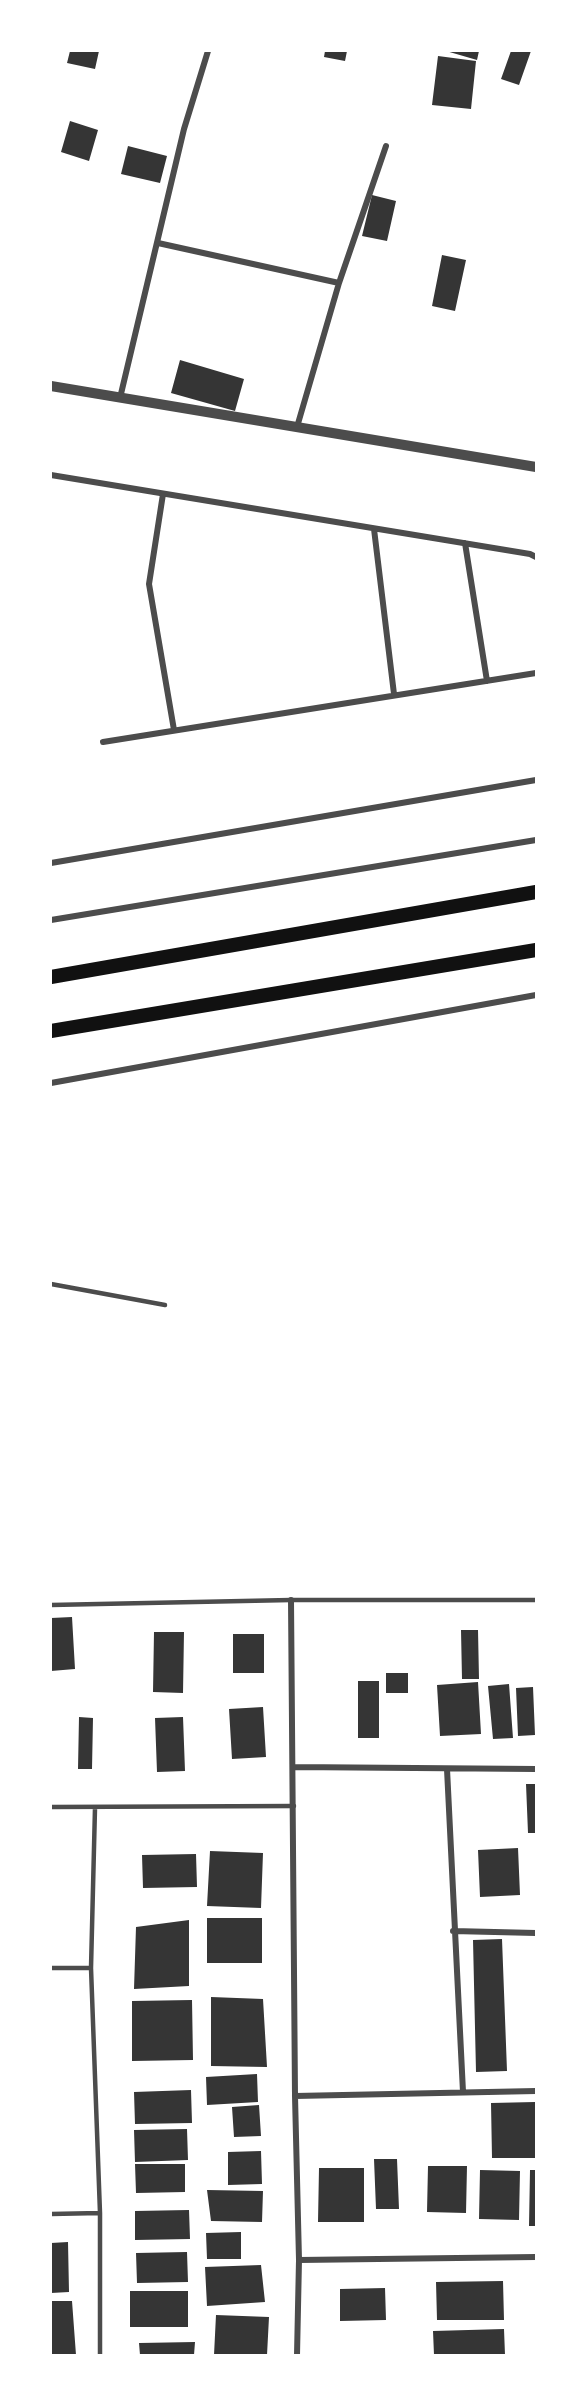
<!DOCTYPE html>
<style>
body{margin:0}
#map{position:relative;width:587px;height:2406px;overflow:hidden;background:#fff;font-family:"Nunito Sans",sans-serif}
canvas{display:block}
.frame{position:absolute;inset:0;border:52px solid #fff;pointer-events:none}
</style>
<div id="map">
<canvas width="587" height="2406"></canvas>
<div class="frame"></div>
</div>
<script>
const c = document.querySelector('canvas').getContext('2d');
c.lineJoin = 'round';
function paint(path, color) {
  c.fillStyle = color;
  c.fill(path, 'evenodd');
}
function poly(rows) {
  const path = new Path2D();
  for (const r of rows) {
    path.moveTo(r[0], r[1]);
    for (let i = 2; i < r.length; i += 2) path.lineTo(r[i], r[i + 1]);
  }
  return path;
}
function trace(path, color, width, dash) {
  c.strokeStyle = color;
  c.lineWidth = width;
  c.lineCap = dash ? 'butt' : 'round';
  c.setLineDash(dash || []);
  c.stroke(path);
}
const building = poly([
 [70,51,99,51,95,69,67,63],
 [325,51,347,51,345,61,324,57],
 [446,51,479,51,477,60],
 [511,51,531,51,519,85,501,79],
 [438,56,476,61,471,109,432,105],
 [70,121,98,130,89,161,61,152],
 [128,146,167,156,160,183,121,174],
 [372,195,396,201,387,241,362,236],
 [442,255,466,260,455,311,432,306],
 [180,360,244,379,235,411,171,393],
 [72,1617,75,1669,51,1671,51,1618],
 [461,1630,478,1630,479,1679,462,1679],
 [154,1632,184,1632,183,1693,153,1692],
 [233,1634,264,1634,264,1673,233,1673],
 [386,1673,408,1673,408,1693,386,1693],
 [358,1681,379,1681,379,1738,358,1738],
 [478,1682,481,1734,440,1736,437,1685],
 [509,1684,513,1738,493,1739,488,1686],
 [533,1687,535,1735,518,1736,516,1688],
 [263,1707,266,1757,232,1759,229,1709],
 [79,1717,93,1718,92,1769,78,1769],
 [183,1717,185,1771,157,1772,155,1718],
 [526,1784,536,1784,536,1833,528,1833],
 [518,1848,520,1895,480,1897,478,1850],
 [210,1851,263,1853,261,1908,207,1906],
 [196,1854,197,1887,143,1888,142,1855],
 [207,1918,262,1918,262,1963,207,1963],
 [189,1920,189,1986,134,1989,136,1927],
 [502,1939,507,2071,476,2072,473,1940],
 [211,1997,263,1999,267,2067,211,2066],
 [192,2000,193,2060,132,2061,132,2001],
 [257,2074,258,2102,207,2105,206,2077],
 [191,2090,192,2123,135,2124,134,2092],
 [535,2102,536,2158,492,2158,491,2103],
 [259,2105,261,2136,234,2137,232,2107],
 [187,2129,188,2160,135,2162,134,2130],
 [261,2151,262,2184,228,2185,228,2152],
 [374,2159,397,2159,399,2209,376,2209],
 [135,2164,185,2164,185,2192,136,2193],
 [428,2166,467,2166,466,2213,427,2212],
 [319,2168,364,2168,364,2222,318,2222],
 [480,2170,520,2171,519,2220,479,2219],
 [530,2170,536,2170,536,2226,529,2226],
 [207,2190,263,2191,262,2222,211,2221],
 [189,2210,190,2239,135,2240,135,2211],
 [241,2232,241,2259,207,2259,206,2233],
 [68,2242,69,2292,51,2293,51,2243],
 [187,2252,188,2282,137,2283,136,2253],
 [261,2265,265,2302,207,2306,205,2267],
 [503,2281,504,2320,437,2320,436,2282],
 [385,2288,386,2320,340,2321,340,2289],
 [130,2291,188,2291,188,2327,130,2327],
 [51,2301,72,2301,76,2355,51,2355],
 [216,2315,269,2317,267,2355,214,2355],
 [504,2329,505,2355,434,2355,433,2331],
 [195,2342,194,2355,140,2355,139,2343]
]);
const service = poly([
 [51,1284,165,1305],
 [51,1605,291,1600,536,1600],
 [51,1807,294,1806],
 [95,1808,91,1968,100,2213,100,2355],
 [51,1968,91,1968],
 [51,2214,100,2213]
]);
const minor = poly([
 [158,243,339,283],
 [120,398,184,129,208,51],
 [297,427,339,283,386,146],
 [51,475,530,554,536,557],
 [163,494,149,584,174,730],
 [374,529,394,694],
 [465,543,487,681],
 [103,742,536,673],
 [51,863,536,780],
 [51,920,536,840],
 [51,1083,536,995],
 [291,1600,295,2096,299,2260,297,2355],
 [293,1767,536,1769],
 [447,1769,463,2092],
 [453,1931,536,1933],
 [295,2096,536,2091],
 [299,2260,536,2257]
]);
const tertiary = poly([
 [51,386,536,467]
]);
const primary = poly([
 [51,977,536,892],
 [51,1031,536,950]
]);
paint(building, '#353535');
trace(service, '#4c4c4c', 4.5);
trace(minor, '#4c4c4c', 6);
trace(tertiary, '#4c4c4c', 10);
trace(primary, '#111', 14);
</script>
